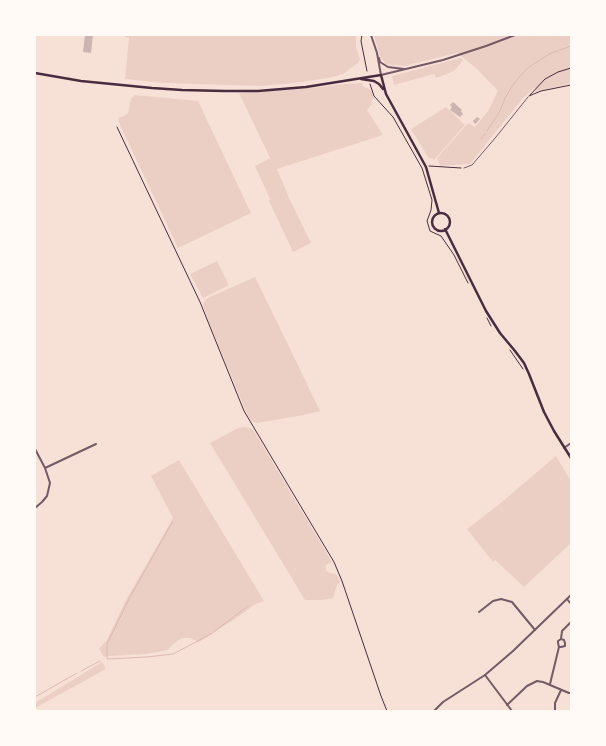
<!DOCTYPE html>
<style>
body{margin:0}
#map{position:relative;width:606px;height:746px;overflow:hidden;background:#f7e1d7;font-family:"Public Sans",sans-serif}
canvas{display:block}
.frame{position:absolute;inset:0;border:36px solid #fffaf5;pointer-events:none}
</style>
<div id="map">
<canvas width="606" height="746"></canvas>
<div class="frame"></div>
</div>
<script>
const c = document.querySelector('canvas').getContext('2d');
c.lineJoin = 'round';
function paint(path, color) {
  c.fillStyle = color;
  c.fill(path, 'evenodd');
}
function poly(rows) {
  const path = new Path2D();
  for (const r of rows) {
    if (r.length === 3) {
      path.moveTo(r[0] + r[2], r[1]);
      path.arc(r[0], r[1], r[2], 0, 2 * Math.PI);
      continue;
    }
    path.moveTo(r[0], r[1]);
    for (let i = 2; i < r.length; i += 2) path.lineTo(r[i], r[i + 1]);
  }
  return path;
}
function trace(path, color, width, dash) {
  c.strokeStyle = color;
  c.lineWidth = width;
  c.lineCap = dash ? 'butt' : 'round';
  c.setLineDash(dash || []);
  c.stroke(path);
}
const green = poly([
 [125,35,356,35,356,47,360,59,359,62,343,74,329,78,294,83,260,86,164,83,125,79,129,38,125,37],
 [374,35,571,35,571,82,569,84,536,92,535,90,536,89,534,88,523,98,470,164,440,166,437,158,468,123,475,127,488,111,498,91,476,68,457,53,411,64,406,66,393,65,386,64,380,57],
 [461,58,463,60,454,71,436,78,434,74,394,85,392,76],
 [363,83,362,86,371,90,374,97,371,103,372,104,367,110,383,135,277,169,290,200,311,243,293,252,269,201,270,199,255,166,270,158,239,93,321,87,345,84],
 [135,95,198,101,251,213,178,248,146,180,120,125,118,118,124,116,128,113,131,99],
 [446,107,465,125,434,160,428,157,411,129],
 [217,261,229,285,203,298,190,274],
 [255,277,277,322,320,411,304,415,257,423,251,421,246,412,209,322,203,305,205,300,212,296],
 [245,427,250,428,254,431,332,562,326,565,326,571,337,575,340,582,337,585,333,598,321,600,305,600,210,443,238,428],
 [556,456,571,481,571,543,524,587,495,560,493,562,467,529,497,506],
 [179,460,264,601,254,605,235,619,199,642,190,638,182,638,173,644,168,650,146,654,110,656,104,657,99,649,107,640,126,600,173,518,151,476],
 [102,662,106,669,35,708,35,703]
]);
const stream = poly([
 [487,131,500,111,505,98,512,86,521,75,529,67,551,53,571,46],
 [481,139,485,134],
 [173,521,130,597,107,644,107,659,147,657,173,654,211,634,248,606],
 [81,671,100,661],
 [35,697,77,673]
]);
const building = poly([
 [85,35,93,35,91,53,83,52],
 [453,102,462,110,461,111,463,114,460,117,450,110,452,107,450,105],
 [477,117,480,119,475,124,473,121]
]);
const path = poly([
 [362,35,361,41,367,71],
 [370,84,374,96,393,117,422,168,432,200,431,210,427,221,430,231,441,236,454,255,468,283],
 [530,95,545,79,558,72,571,68],
 [529,96,541,91,571,85],
 [117,127,200,302,244,411,294,495,334,562,342,581,381,696,387,711],
 [429,166,461,168],
 [487,318,491,326],
 [510,350,523,369]
]);
const service = poly([
 [464,168,472,165,496,137,528,97]
]);
const minor = poly([
 [564,448,571,443],
 [35,449,45,468,50,483,47,496,42,502,35,508],
 [45,468,96,444],
 [567,599,571,604],
 [479,612,493,601,501,599,512,602,535,630],
 [559,647,561,647,565,646,565,643,564,640,561,639],
 [485,675,512,711],
 [550,684,559,647,558,643,558,641,561,639,562,631,571,622],
 [507,705,527,686,537,681,543,682,569,693,571,693],
 [555,711,555,703,561,690]
]);
const tertiary = poly([
 [371,35,377,53,381,75,443,60,486,46,515,35],
 [379,58,380,62,388,67,404,69],
 [434,711,443,702,485,675,513,651,571,595]
]);
const secondary = poly([
 [35,73,81,81,152,88,182,90,224,91,258,91,306,87,381,75,386,94,414,145,426,167,439,213],
 [361,79,374,81,379,84,383,89],
 [441,222,9],
 [445,229,486,311,500,333,515,351,524,363,529,374,544,412,554,431,571,458]
]);
paint(green, '#ebcfc5');
trace(stream, '#dcb8b0', 1);
paint(building, '#ccb4b1');
trace(path, '#4a2c40', 1);
trace(service, '#755966', 1);
trace(minor, '#755966', 2);
trace(tertiary, '#755966', 2);
trace(secondary, '#4a2c40', 2.5);
</script>
